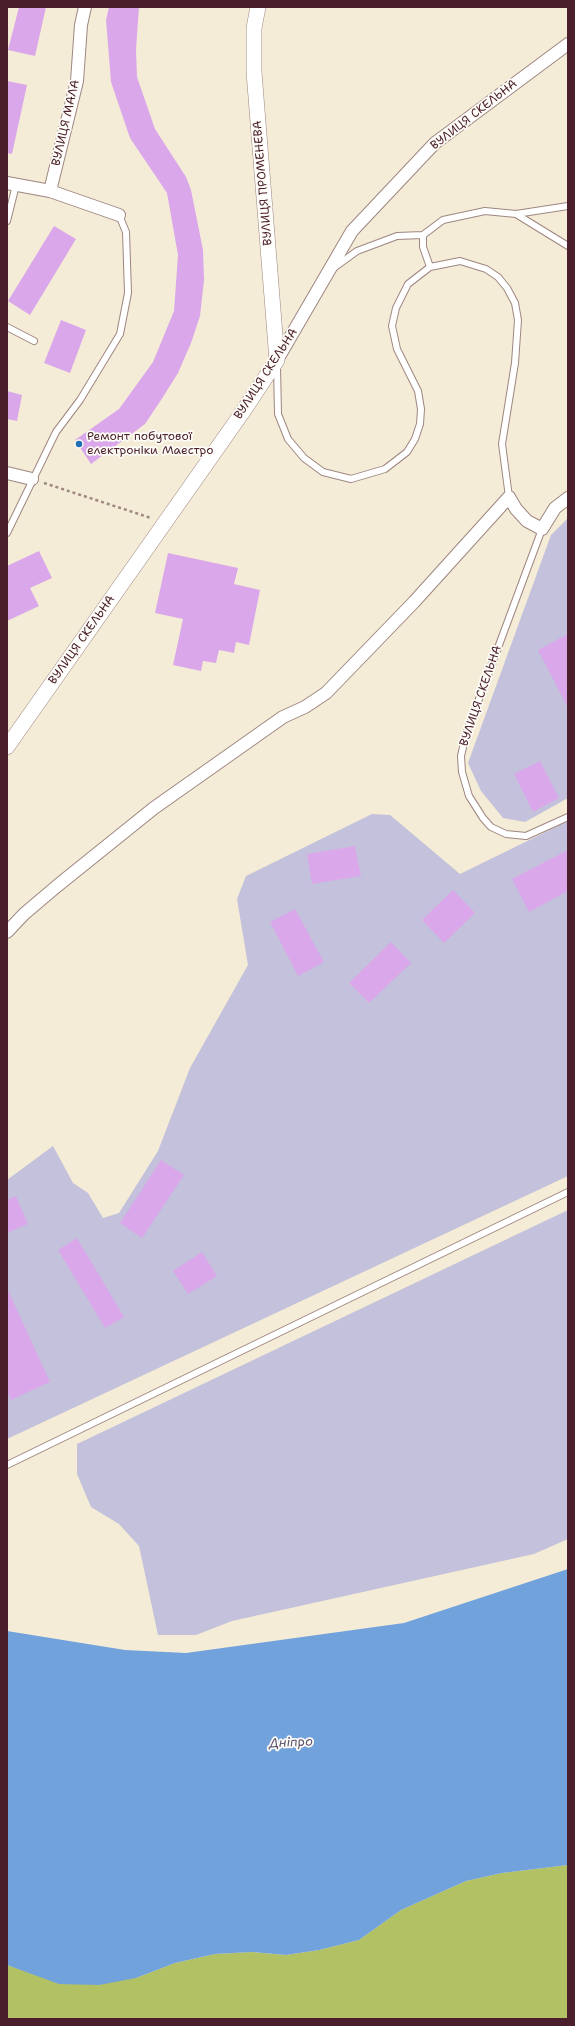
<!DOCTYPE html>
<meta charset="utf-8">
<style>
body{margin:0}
#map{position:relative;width:575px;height:2026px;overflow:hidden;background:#f4ecd7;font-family:"Shantell Sans",sans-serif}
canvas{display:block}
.frame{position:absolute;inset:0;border:8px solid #4a1f2b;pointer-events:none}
</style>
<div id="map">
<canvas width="575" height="2026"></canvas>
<div class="frame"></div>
</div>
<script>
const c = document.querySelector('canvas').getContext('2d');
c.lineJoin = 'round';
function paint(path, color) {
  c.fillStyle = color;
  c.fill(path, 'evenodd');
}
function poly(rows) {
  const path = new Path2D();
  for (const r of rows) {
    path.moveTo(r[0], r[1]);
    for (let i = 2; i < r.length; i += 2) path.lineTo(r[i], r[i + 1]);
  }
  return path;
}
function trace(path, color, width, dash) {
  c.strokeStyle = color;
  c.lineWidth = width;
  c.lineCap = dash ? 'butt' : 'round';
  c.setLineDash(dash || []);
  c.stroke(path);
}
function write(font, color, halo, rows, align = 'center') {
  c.font = font + ' "Shantell Sans",sans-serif';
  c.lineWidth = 3.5;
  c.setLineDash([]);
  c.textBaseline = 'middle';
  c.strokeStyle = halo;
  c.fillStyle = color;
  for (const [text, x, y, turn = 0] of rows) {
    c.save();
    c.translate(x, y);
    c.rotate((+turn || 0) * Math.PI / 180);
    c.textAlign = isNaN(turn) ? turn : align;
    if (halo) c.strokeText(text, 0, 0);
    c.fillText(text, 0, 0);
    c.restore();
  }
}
const industrial = poly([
 [568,518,568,798,525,822,503,818,481,791,468,763,551,535],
 [372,814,390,815,460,874,568,821,568,1176,7,1439,7,1180,53,1146,73,1183,88,1193,103,1218,119,1213,158,1151,190,1068,248,965,237,899,246,876],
 [568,1210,568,1539,534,1554,232,1621,196,1635,158,1635,139,1546,119,1524,91,1507,77,1474,77,1444]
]);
const green = poly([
 [568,1865,568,2019,7,2019,7,1965,31,1973,136,1978,175,1963,215,1954,252,1952,286,1955,319,1950,359,1940,401,1910,466,1881,502,1873]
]);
const water = poly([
 [568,1569,568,1865,502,1873,466,1881,401,1910,359,1940,319,1950,286,1955,252,1952,215,1954,175,1963,136,1978,99,1985,59,1984,7,1965,7,1631,125,1650,186,1653,404,1623]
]);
const building = poly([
 [19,7,46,7,35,56,8,50],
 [109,7,139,7,136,50,137,77,155,129,186,177,191,190,203,250,204,280,200,316,191,343,178,373,163,397,145,424,91,464,75,440,119,409,153,362,174,311,178,255,167,193,130,138,111,82,106,20],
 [7,81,27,85,12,154,7,153],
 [54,226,76,239,30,315,8,301],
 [61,320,86,330,70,373,44,363],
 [7,391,22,395,17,421,7,419],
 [39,551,52,578,30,588,39,606,7,621,7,566],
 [168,553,238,568,234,584,260,590,249,645,236,642,234,653,219,650,216,663,203,661,201,671,173,665,183,619,155,613],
 [568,634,568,708,538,650],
 [540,761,559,798,533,812,514,774],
 [355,846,361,876,312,884,307,854],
 [568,850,568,891,529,912,512,879],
 [453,890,475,913,444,943,422,920],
 [295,909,324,962,298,976,270,922],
 [391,942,411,963,369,1003,349,983],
 [161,1160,184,1175,142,1238,120,1223],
 [16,1196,28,1224,7,1233,7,1200],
 [77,1238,124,1317,105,1328,58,1250],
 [202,1252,217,1276,188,1294,173,1271],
 [7,1288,50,1382,11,1400,7,1391]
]);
const path = poly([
 [44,483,151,518]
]);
const service = poly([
 [516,214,568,246],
 [7,221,16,185],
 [335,267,357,251,397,236,423,235],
 [430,267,423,247,423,235,443,220,485,211,516,214,568,206],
 [7,327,34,341],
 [277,366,278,414,288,439,304,458,323,472,351,479,385,469,407,452,415,439,420,424,421,409,418,391,397,349,392,326,396,308,408,284,430,267,460,261,486,269,498,277,507,288,515,303,518,320,515,363,502,444,509,497],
 [542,529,466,734,461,756,462,772,469,796,483,818,491,827,506,834,526,836,568,817],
 [7,533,56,432,80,400,120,334,128,293,126,232,119,215],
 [7,1465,568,1192]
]);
const minor = poly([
 [7,183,50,191,119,215],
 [50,191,77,81,81,25,85,7],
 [277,360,352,231,435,143,568,44],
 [7,473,32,479],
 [7,932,24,914,57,886,154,808,283,717,305,707,326,693,414,602,509,497,516,509,527,521,542,529,555,508,568,498]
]);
const tertiary = poly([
 [7,747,242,413,277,360,254,72,254,28,258,7]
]);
const markers = [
 [79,444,4,"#1f6fb2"]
];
const streetNames = [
 ["ВУЛИЦЯ СКЕЛЬНА",474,115,-38],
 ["ВУЛИЦЯ МАЛА",66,123,-77],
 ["ВУЛИЦЯ ПРОМЕНЕВА",263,183,-95],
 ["ВУЛИЦЯ СКЕЛЬНА",266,374,-57],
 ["ВУЛИЦЯ СКЕЛЬНА",82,640,-55],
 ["ВУЛИЦЯ СКЕЛЬНА",481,696,-71]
];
const poiNames = [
 ["Ремонт побутової",87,437],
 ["електроніки Маестро",87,451]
];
const waterNames = [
 ["Дніпро",291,1743,-3]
];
paint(industrial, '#c3c1db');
paint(green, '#b1c164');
paint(water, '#71a2dc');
paint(building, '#daa8ea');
trace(service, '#9f8681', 8);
trace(minor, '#9f8681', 14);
trace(tertiary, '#9f8681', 16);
trace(path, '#9f8681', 2.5, [3, 3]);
trace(service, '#fff', 6);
trace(minor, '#fff', 12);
trace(tertiary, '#fff', 15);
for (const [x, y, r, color] of markers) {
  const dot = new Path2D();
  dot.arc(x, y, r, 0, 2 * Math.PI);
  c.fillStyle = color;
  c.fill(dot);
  trace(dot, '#fdfcf7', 1.5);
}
write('12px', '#4a1f2b', '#fdfcf7', streetNames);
write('12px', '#4a1f2b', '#fdfcf7', poiNames, 'left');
write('italic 13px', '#5a5372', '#fdfcf7', waterNames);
</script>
